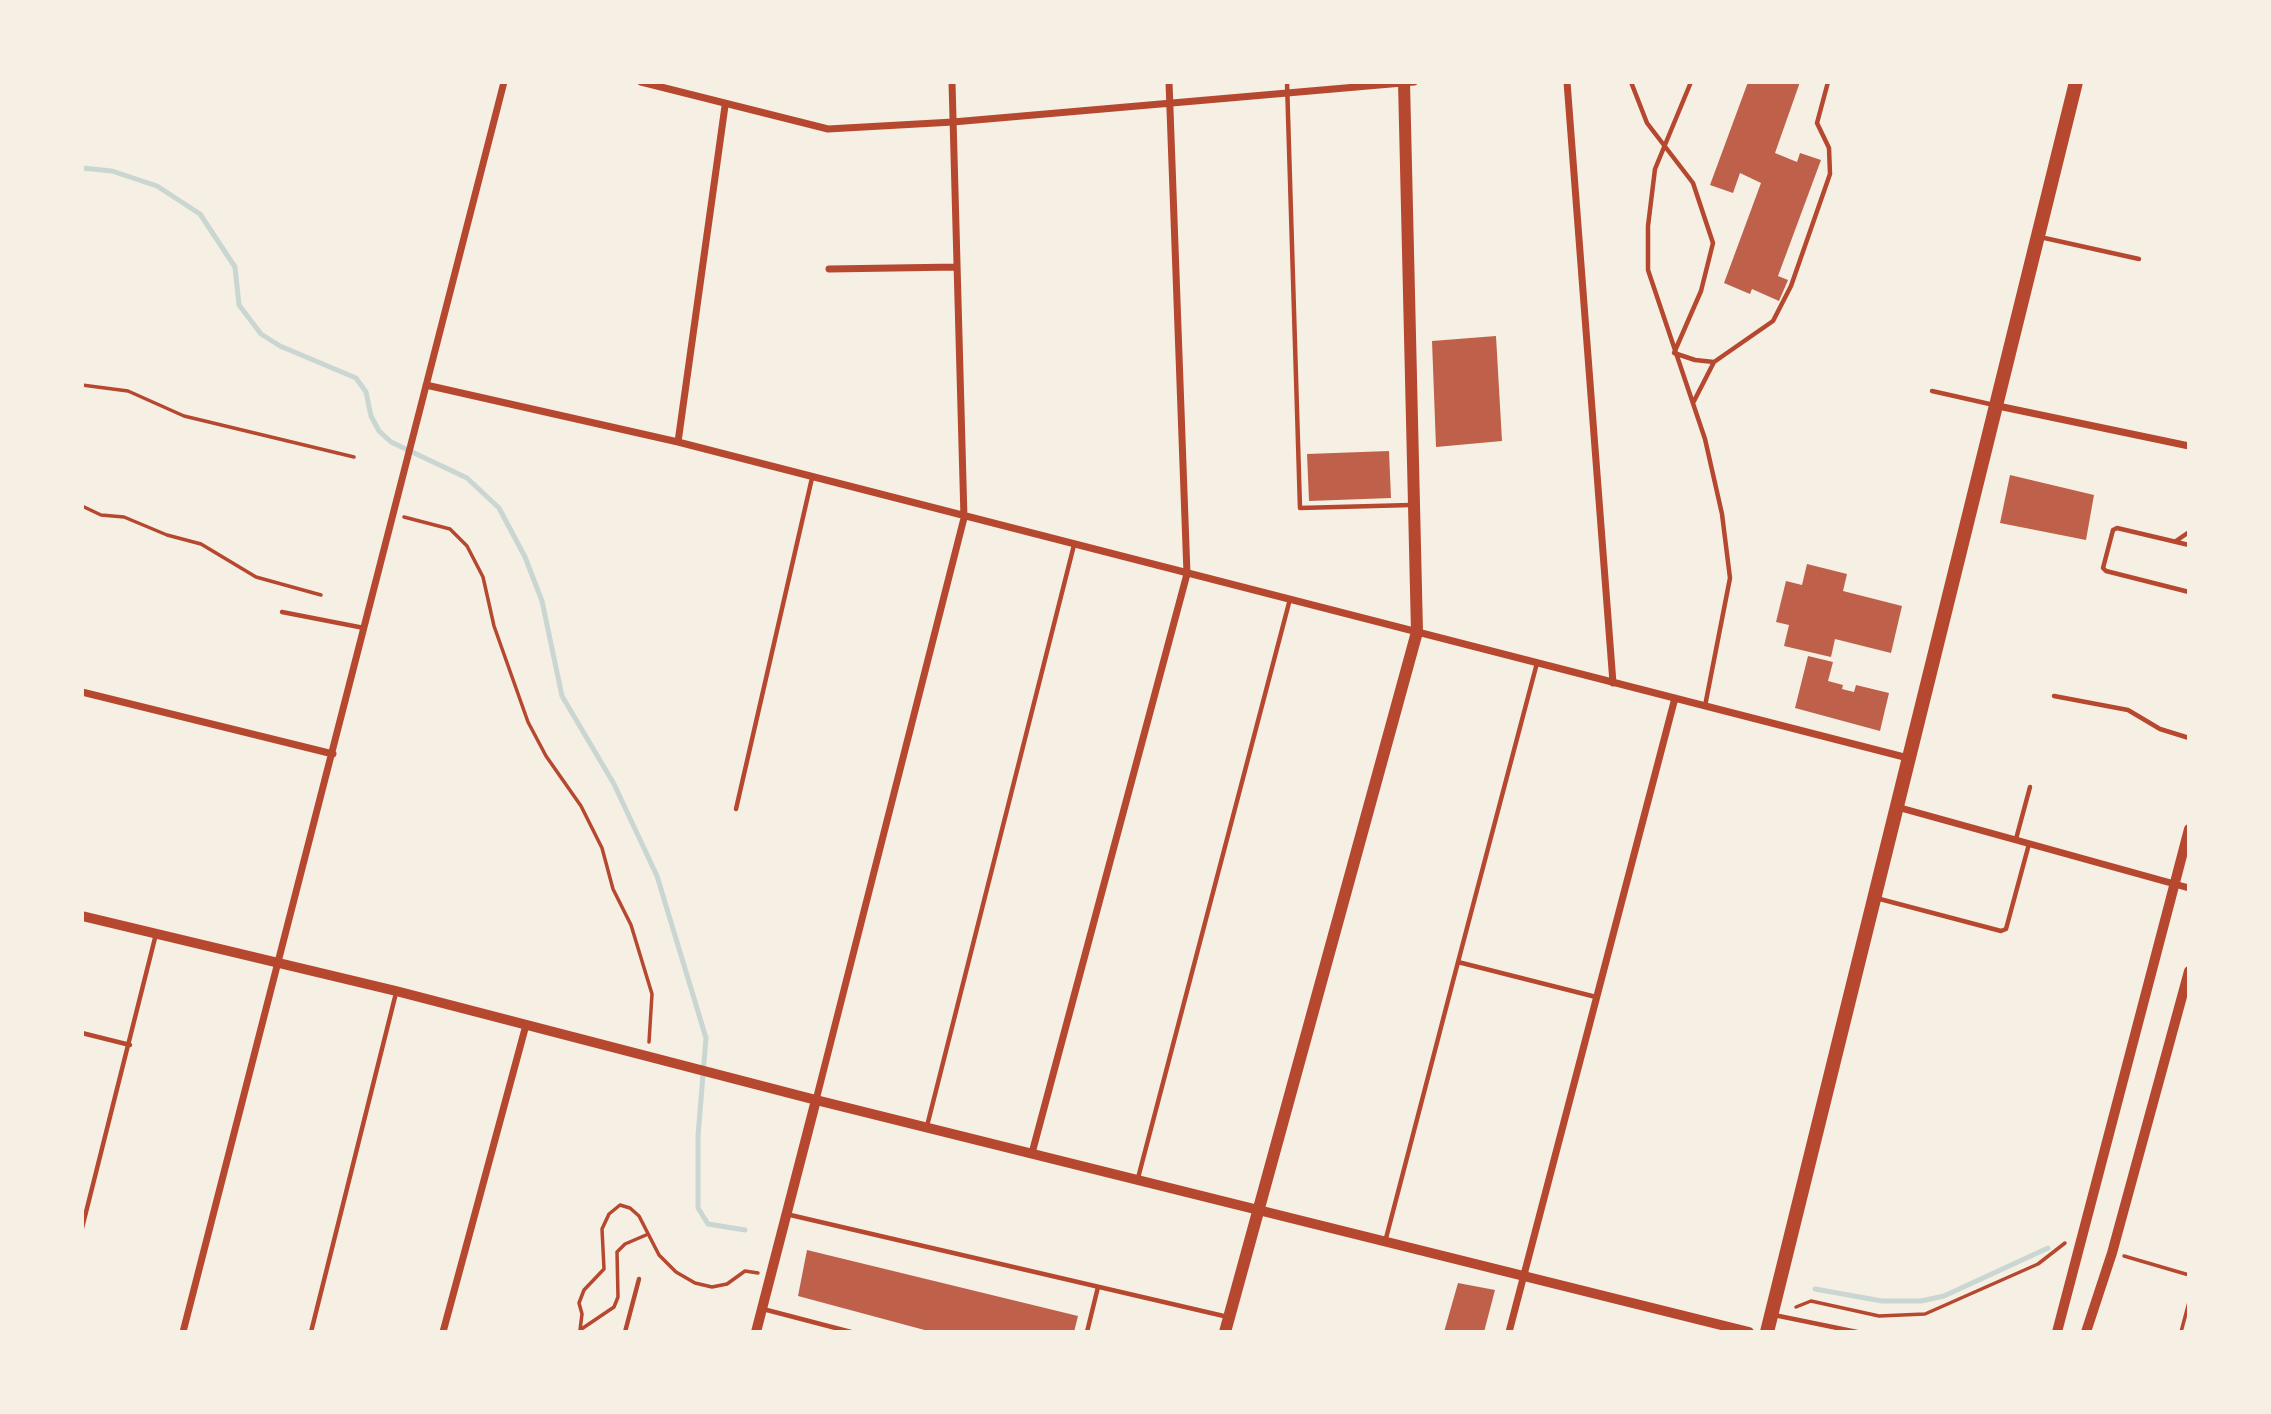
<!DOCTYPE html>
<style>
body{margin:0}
#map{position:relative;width:2271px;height:1414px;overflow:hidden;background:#f6efe4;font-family:Ubuntu,sans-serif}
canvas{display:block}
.frame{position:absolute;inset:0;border:84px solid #f6efe4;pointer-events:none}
</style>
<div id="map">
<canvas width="2271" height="1414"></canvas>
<div class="frame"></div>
</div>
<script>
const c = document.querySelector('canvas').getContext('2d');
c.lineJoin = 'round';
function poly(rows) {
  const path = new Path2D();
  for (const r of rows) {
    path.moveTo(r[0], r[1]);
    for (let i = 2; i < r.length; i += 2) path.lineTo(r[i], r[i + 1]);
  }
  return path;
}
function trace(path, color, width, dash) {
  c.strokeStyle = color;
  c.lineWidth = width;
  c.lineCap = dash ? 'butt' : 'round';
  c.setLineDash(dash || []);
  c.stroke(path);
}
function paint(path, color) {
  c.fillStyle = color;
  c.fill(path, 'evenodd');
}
const stream = poly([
 [82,168,112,171,157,186,200,214,235,267,239,305,261,334,280,346,356,378,366,392,371,416,379,431,391,442,467,478,499,508,525,557,542,601,562,696,614,784,657,876,706,1038,698,1136,698,1208,708,1224,745,1230],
 [1815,1289,1882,1301,1921,1301,1944,1296,2048,1248]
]);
const building = poly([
 [1748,82,1800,82,1775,153,1797,162,1800,153,1821,160,1778,276,1788,280,1779,301,1752,289,1750,294,1724,283,1761,183,1740,173,1733,193,1710,185],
 [1496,336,1502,441,1436,447,1432,341],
 [1389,451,1391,498,1309,501,1307,454],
 [2010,475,2094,495,2086,540,2000,523],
 [1807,564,1847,574,1843,591,1902,606,1891,653,1835,639,1831,657,1784,646,1789,625,1776,622,1786,581,1802,585],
 [1808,656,1833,662,1828,681,1843,685,1842,689,1854,692,1856,685,1889,693,1880,731,1795,708],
 [807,1250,1078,1316,1074,1332,932,1332,798,1296],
 [1458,1283,1495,1290,1484,1332,1444,1332]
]);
const path = poly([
 [82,385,128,391,184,416,354,457],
 [82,506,101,515,124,517,167,535,201,544,256,577,321,595],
 [404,517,450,529,467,546,483,577,494,626,528,722,546,756,581,806,602,848,613,889,631,925,652,994,649,1042],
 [2124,1256,2189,1275],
 [1796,1307,1811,1301,1879,1316,1925,1314,2038,1264,2065,1243],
 [580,1330,582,1314,579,1303,584,1290,604,1269,602,1229,609,1214,620,1205,630,1208,639,1216,659,1255,676,1272,695,1283,712,1287,727,1284,745,1271,758,1273],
 [580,1330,614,1307,618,1297,617,1252,625,1244,646,1235],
 [2181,1332,2189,1302]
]);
const service = poly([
 [1287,82,1300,508,1411,505],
 [1631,82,1647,123,1693,183,1713,243,1701,291,1674,353,1695,360,1714,362],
 [1691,82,1655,169,1648,226,1648,270,1705,439,1722,514,1730,578,1705,706],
 [2040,237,2139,259],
 [1932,391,1994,405],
 [1693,403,1714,362,1773,321,1791,286,1830,174,1829,148,1817,123,1828,82],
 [2176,541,2189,532],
 [2189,545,2117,528,2113,530,2103,568,2106,571,2189,592],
 [282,612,364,628],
 [1537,663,1458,962,1596,997],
 [2054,696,2128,710,2160,729,2189,738],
 [736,809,812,478],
 [2016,839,2030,787],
 [1876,898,2001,931,2006,929,2029,844],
 [82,1033,130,1045],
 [927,1126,1074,545],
 [1138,1178,1290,599],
 [786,1214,1228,1317],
 [82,1228,156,934],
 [1385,1242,1458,962],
 [763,1309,851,1332],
 [1774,1315,1857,1332],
 [311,1332,396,993],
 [625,1332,639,1279],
 [1087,1332,1098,1287]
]);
const minor = poly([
 [641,82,828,129,953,122,1414,82],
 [1567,82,1613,683],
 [829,269,957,267],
 [426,385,678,442,1908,758],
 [1998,406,2189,446],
 [678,442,725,106],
 [82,692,333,754],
 [1897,807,2189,888],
 [816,1100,964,518,952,82],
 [1032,1153,1187,574,1169,82],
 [183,1332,504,82],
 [443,1332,526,1025],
 [1509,1332,1675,698]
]);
const tertiary = poly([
 [82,916,396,991,816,1100,1749,1332],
 [756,1332,816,1100],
 [2057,1332,2189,829],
 [2086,1332,2112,1253,2189,971]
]);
const secondary = poly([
 [1225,1332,1417,632,1404,82]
]);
const primary = poly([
 [1767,1332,2076,82]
]);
trace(stream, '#c9d6d2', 5);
paint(building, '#bf614a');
trace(path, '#b5482f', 3.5);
trace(service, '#b5482f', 4.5);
trace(minor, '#b5482f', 7);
trace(tertiary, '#b5482f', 10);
trace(secondary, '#b5482f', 12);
trace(primary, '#b5482f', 14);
</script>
